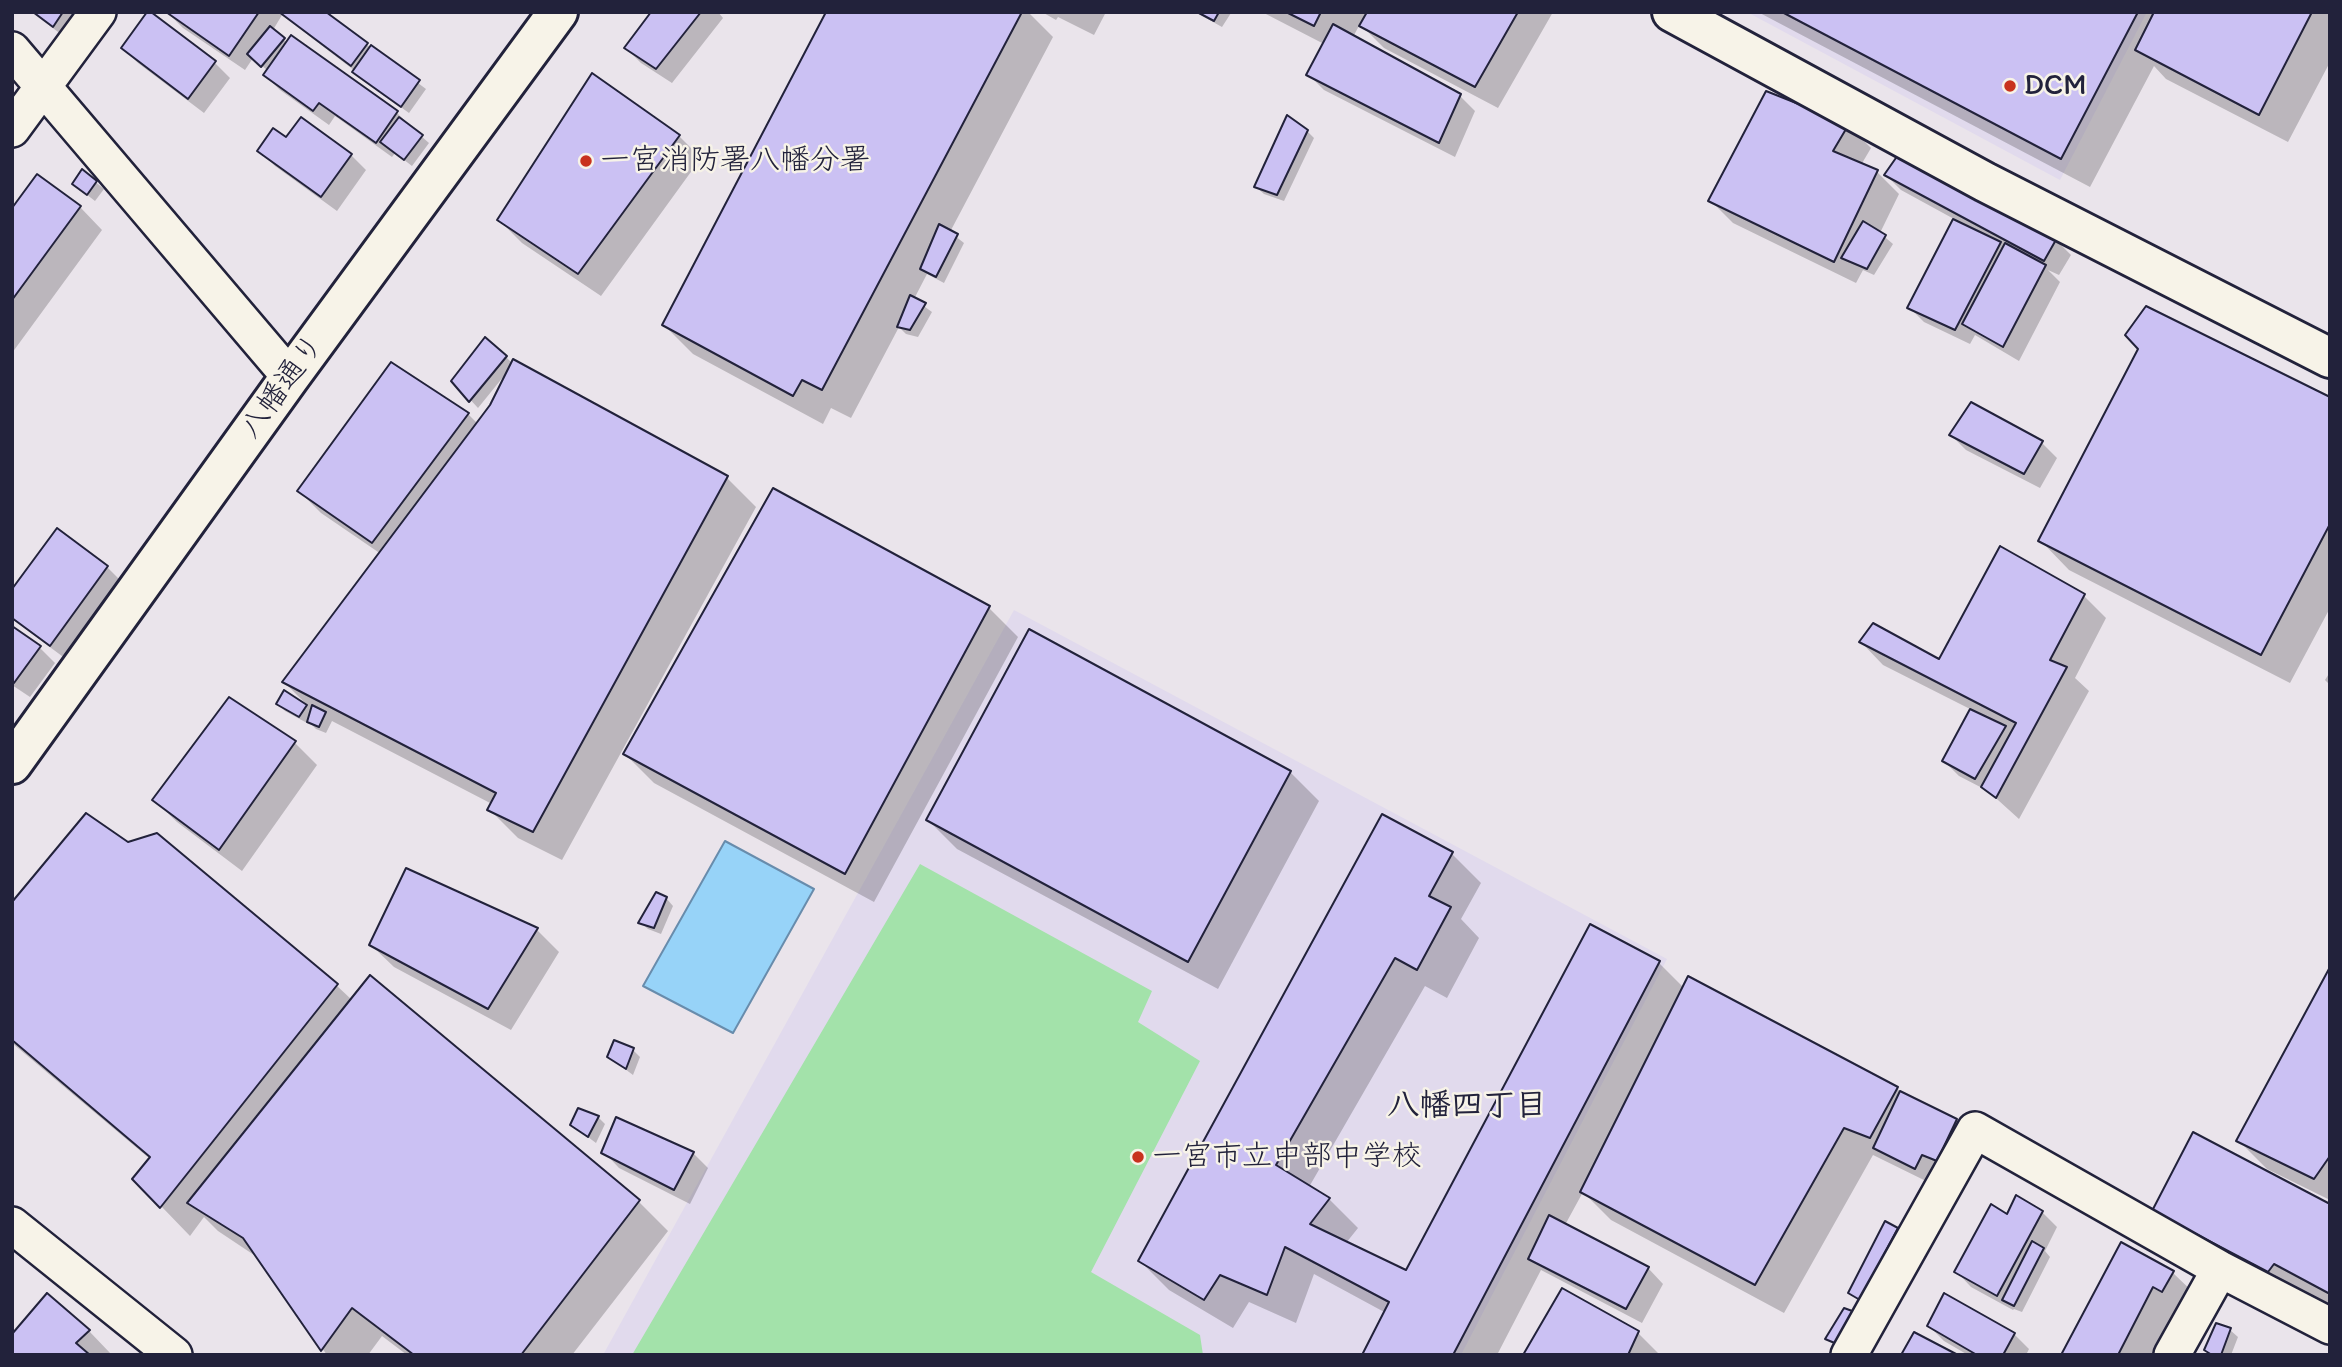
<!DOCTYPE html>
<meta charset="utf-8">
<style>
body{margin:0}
#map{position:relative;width:2342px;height:1367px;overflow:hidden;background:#eae4eb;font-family:Itim,sans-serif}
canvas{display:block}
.frame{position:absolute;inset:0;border:14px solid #22223b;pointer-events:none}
</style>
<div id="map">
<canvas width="2342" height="1367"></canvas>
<div class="frame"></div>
</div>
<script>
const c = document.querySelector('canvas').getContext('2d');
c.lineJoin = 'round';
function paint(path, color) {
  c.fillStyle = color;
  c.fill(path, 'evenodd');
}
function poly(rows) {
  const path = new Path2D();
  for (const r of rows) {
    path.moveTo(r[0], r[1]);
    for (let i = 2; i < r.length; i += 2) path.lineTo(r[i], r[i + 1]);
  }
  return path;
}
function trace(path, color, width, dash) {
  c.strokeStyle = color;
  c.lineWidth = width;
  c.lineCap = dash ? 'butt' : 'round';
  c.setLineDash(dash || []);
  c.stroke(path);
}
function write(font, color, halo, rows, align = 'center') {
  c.font = font + ' Itim,"Klee One",sans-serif';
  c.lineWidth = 5;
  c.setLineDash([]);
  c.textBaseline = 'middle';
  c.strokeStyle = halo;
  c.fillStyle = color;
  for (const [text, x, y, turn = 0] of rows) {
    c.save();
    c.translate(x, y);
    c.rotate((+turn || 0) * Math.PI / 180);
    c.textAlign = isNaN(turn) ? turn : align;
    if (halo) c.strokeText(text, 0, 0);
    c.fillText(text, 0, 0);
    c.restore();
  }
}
const built = poly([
 [1747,12,2147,12,2060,180],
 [1014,610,1667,959,1461,1355,603,1355]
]);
const green = poly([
 [920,864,1152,991,1138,1022,1200,1061,1091,1272,1200,1335,1203,1355,632,1355]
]);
const water = poly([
 [725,841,814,889,733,1033,643,986,725,841]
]);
const shadow = poly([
 [31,12,87,12,69,40],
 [323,12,426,89,409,113,362,79,355,71,282,15,273,30,287,43,291,38,397,113,421,136,429,143,412,166,395,153,392,157,335,116,329,125,280,90,265,75,268,71,253,58,245,70,183,28,168,13],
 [653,12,718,12,723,18,672,83,641,63,626,48],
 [828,12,1028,12,1053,37,950,232,964,243,944,283,927,274,914,299,932,312,918,337,906,334,899,327,851,418,831,408,823,424,693,354,664,325],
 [1042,12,1106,12,1094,35,1058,17,1056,20],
 [1195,12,1230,12,1231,13,1222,27],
 [1262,12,1553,12,1498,108,1384,48,1360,24,1353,37,1460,96,1475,111,1455,157,1324,90,1309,75,1324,44],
 [1758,12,2330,12,2330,62,2288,142,2166,79,2154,66,2090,187],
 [149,13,215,63,230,78,204,113,138,63,123,48],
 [1848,125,1871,148,1861,165,1877,172,1899,194,1880,233,1893,244,1874,275,1863,270,1856,283,1733,223,1711,201],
 [1307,131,1314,138,1284,201,1264,194,1256,187],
 [679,136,701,158,601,296,522,243,499,220],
 [287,140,351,155,366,170,337,211,275,166,260,151],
 [83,172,104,189,95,201,82,191],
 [1886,175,2056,240,2071,255,2059,275,2048,270,2060,282,2019,361,1975,335,1970,344,1924,322,1909,307,1954,219,1901,190],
 [80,207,102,230,12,353,12,211],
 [506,357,513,364,727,478,756,507,562,860,518,838,489,809,492,804,332,721,326,733,316,729,308,721,307,723,285,711,278,704,285,693,307,705,284,682,381,554,321,513,299,491,468,414,478,424,492,406,508,371,478,408,453,381],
 [2330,399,2330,608,2290,683,2069,570,2041,541],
 [1972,404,2042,443,2057,458,2040,488,1966,450,1951,435],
 [774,490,989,608,1018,637,874,902,654,783,625,754],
 [107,567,122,582,66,659,12,619,12,592],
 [2084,596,2106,618,2075,678,2089,691,2019,819,1988,791,1959,776,1944,761,1972,710,1883,665,1861,642,1940,661],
 [12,628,39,647,55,663,30,697,12,685],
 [2330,672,2330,685,2325,680],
 [229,699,295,743,317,765,242,871,177,822,154,800],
 [1290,772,1319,801,1218,989,957,849,928,820],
 [1452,854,1481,883,1461,919,1479,938,1447,998,1425,986,1309,1187,1329,1199,1358,1228,1346,1243,1407,1272,1591,927,1659,963,1684,988,1897,1088,1903,1095,1956,1121,1972,1136,1930,1183,1873,1155,1784,1313,1611,1220,1583,1192,1565,1225,1648,1268,1663,1284,1642,1323,1541,1270,1497,1355,1364,1355,1386,1313,1314,1274,1296,1323,1249,1302,1233,1328,1169,1290,1140,1261],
 [666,898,673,906,661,934,648,929,640,922],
 [12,905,336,985,352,1000,370,977,639,1202,668,1231,572,1355,407,1355,382,1336,368,1355,327,1355,257,1257,218,1231,204,1217,190,1236,134,1178,150,1159,12,1043],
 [537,930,559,952,511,1030,394,967,371,945],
 [2330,970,2330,1200,2267,1169,2238,1140],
 [633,1050,640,1057,633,1075,609,1057],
 [598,1117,605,1124,596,1143,572,1125],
 [604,1152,693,1153,708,1168,690,1204,619,1168],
 [2330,1206,2330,1306,2303,1292,2298,1300,2154,1211],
 [2042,1212,2057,1227,2045,1251,2050,1257,2022,1312,2014,1309,2013,1310,1971,1287,1956,1271],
 [1897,1229,1904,1236,1868,1306,1850,1293],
 [2121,1245,2173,1273,2196,1295,2185,1313,2176,1309,2152,1355,2063,1355],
 [1562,1290,1638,1333,1660,1355,1525,1355],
 [47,1296,89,1331,111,1354,12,1355],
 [2217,1325,2230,1330,2238,1337,2231,1355,2211,1355,2206,1350],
 [1929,1326,2014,1334,2029,1349,2026,1355,1968,1355,1944,1341]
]);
const building = poly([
 [33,12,63,12,53,27,33,12],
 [147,12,151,12,216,61,188,99,121,48,147,12],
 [166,12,259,12,229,56,166,12],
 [279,12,326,12,368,43,351,66,279,12],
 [651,12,701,12,656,69,624,48,651,12],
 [826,12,1022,12,822,390,802,380,793,396,662,325,826,12],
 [1197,12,1219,12,1214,21,1197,12],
 [1286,12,1321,12,1314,26,1286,12],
 [1367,12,1518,12,1475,87,1359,26,1367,12],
 [1782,12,2138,12,2061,159,1782,12],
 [2154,12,2312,12,2259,115,2135,50,2154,12],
 [1333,24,1461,94,1439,143,1306,75,1333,24],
 [270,26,285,38,261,67,247,54,270,26],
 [291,35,398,111,376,143,319,103,313,111,263,75,291,35],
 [371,45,420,80,401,107,352,72,371,45],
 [592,73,680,135,578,274,497,220,592,73],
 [1766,91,1849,124,1833,151,1878,170,1834,262,1708,201,1766,91],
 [1287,115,1308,130,1277,195,1254,187,1287,115],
 [301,117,352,154,321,197,257,151,273,128,286,137,301,117],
 [399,117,423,135,404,160,380,142,399,117],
 [1898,155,2057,238,2044,261,1884,175,1898,155],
 [82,169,97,181,87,195,72,184,82,169],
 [37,174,81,206,12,300,12,208,37,174],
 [1953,219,2001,242,1955,330,1907,308,1953,219],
 [1863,221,1886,235,1867,269,1841,258,1863,221],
 [939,224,958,234,936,277,920,269,939,224],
 [2005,243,2046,265,2003,347,1962,324,2005,243],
 [910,295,926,303,910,330,897,327,910,295],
 [2146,306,2330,397,2330,524,2261,655,2038,541,2138,349,2125,335,2146,306],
 [485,337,507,356,469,402,451,381,485,337],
 [513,359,728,476,533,832,487,810,496,793,282,682,490,405,513,359],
 [391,362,469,413,372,543,297,491,391,362],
 [1971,402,2043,441,2024,474,1949,435,1971,402],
 [773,488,990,606,845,874,623,754,773,488],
 [57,528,108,566,50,646,12,618,12,589,57,528],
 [2000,546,2085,594,2050,660,2067,667,1996,798,1981,787,2016,723,1859,642,1873,623,1939,659,2000,546],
 [12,626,41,646,14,683,12,682,12,626],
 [1029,629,1291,771,1188,962,926,820,1029,629],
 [284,690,307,705,299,717,276,704,284,690],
 [229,697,296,741,219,850,152,800,229,697],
 [312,705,326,712,319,727,307,722,312,705],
 [1970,709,2006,726,1975,779,1942,761,1970,709],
 [86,813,128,842,157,833,338,984,160,1208,132,1179,150,1157,12,1040,12,902,86,813],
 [1382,814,1453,852,1429,896,1451,907,1417,970,1395,958,1276,1165,1330,1198,1310,1224,1406,1270,1590,924,1660,961,1453,1355,1362,1355,1389,1302,1285,1247,1267,1295,1220,1275,1204,1300,1138,1261,1382,814],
 [406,868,538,928,488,1009,369,945,406,868],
 [656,892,667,897,654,928,638,923,656,892],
 [2330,967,2330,1156,2314,1179,2236,1141,2330,967],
 [370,975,640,1200,521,1355,414,1355,352,1308,321,1351,243,1238,187,1203,370,975],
 [1688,976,1898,1087,1870,1138,1844,1128,1755,1285,1580,1192,1688,976],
 [614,1040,634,1048,626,1069,607,1057,614,1040],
 [1900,1091,1957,1119,1937,1161,1922,1155,1915,1169,1873,1148,1900,1091],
 [578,1108,599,1116,588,1137,570,1125,578,1108],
 [616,1117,694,1152,674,1190,601,1153,616,1117],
 [2193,1132,2330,1204,2330,1294,2274,1264,2268,1272,2152,1211,2193,1132],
 [2016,1195,2043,1211,1997,1296,1954,1272,1991,1204,2007,1214,2016,1195],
 [1549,1215,1649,1267,1626,1309,1528,1259,1549,1215],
 [1885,1221,1898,1228,1860,1300,1848,1293,1885,1221],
 [2032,1241,2044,1248,2014,1306,2002,1300,2032,1241],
 [2121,1242,2174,1271,2162,1292,2153,1287,2118,1355,2061,1355,2121,1242],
 [1562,1288,1639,1331,1628,1355,1523,1355,1562,1288],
 [47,1293,90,1330,76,1343,90,1355,12,1355,12,1334,47,1293],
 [1944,1293,2015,1333,2003,1355,1977,1355,1927,1326,1944,1293],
 [1844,1308,1855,1312,1837,1344,1825,1339,1844,1308],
 [2216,1323,2231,1328,2221,1355,2212,1355,2204,1350,2216,1323],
 [1914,1332,1958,1355,1901,1355,1914,1332]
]);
const minor = poly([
 [12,50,290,377],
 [12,129,98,12],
 [12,1225,174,1355],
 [1849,1355,1975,1130,2220,1269,2330,1326],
 [2172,1355,2220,1269]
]);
const tertiary = poly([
 [1672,12,1985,182,2330,358],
 [12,764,290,377,558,12]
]);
const markers = [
 [2010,86,7,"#c8321e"],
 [586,161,7,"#c8321e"],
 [1138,1157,7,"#c8321e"]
];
const poiNames = [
 ["DCM",2024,86],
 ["一宮消防署八幡分署",600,161],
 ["一宮市立中部中学校",1152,1157]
];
const streetNames = [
 ["八幡通り",283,387,-54]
];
const neighbourhoodNames = [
 ["八幡四丁目",1467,1107]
];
paint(built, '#e1daed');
paint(green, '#a3e2aa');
paint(water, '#97d3f8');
trace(water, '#688cac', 2);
paint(shadow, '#0003');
paint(building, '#cbc1f3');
trace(building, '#22223b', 2);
trace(minor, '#22223b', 40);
trace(tertiary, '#22223b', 44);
trace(minor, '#f7f3e8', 35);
trace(tertiary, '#f7f3e8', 38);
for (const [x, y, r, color] of markers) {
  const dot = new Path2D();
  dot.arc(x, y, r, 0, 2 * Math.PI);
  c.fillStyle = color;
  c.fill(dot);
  trace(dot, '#f7f3e8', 2.5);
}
write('30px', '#22223b', '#f7f3e8', poiNames, 'left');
write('30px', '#22223b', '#f7f3e8', streetNames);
write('bold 32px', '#22223b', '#f7f3e8', neighbourhoodNames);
</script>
